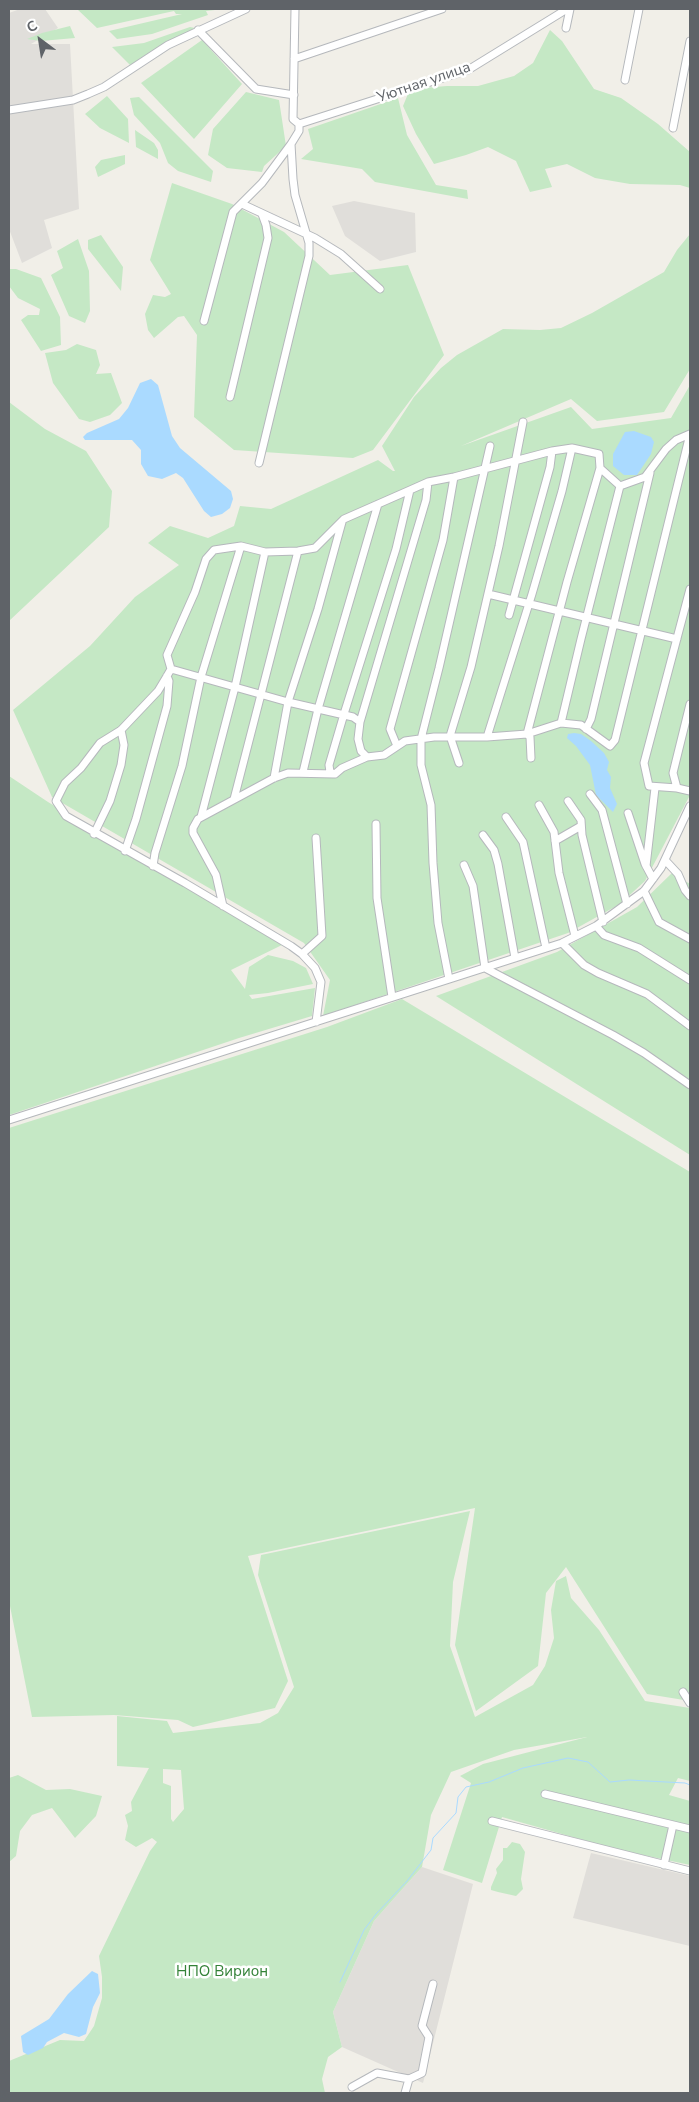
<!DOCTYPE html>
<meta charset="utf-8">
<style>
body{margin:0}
#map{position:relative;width:699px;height:2102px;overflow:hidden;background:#f1efe8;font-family:"Nunito Sans",sans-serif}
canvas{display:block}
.frame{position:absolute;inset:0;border:10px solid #5f6368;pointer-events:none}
.north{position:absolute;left:15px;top:15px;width:50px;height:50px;-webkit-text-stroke:4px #fff;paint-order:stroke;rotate:329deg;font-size:14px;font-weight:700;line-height:20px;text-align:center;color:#5f6368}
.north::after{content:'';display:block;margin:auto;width:18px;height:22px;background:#5f6368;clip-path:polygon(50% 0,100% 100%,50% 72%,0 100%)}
</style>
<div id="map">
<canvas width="699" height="2102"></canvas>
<div class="frame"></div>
<div class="north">С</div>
</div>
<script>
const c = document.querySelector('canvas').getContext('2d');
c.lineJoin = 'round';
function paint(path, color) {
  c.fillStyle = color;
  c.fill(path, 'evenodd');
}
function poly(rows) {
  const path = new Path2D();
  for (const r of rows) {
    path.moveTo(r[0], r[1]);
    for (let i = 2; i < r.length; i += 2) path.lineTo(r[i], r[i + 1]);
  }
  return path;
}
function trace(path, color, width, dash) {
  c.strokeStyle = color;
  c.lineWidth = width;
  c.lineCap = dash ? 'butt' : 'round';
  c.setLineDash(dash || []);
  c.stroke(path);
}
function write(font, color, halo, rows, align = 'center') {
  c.font = font + ' "Nunito Sans",sans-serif';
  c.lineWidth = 5;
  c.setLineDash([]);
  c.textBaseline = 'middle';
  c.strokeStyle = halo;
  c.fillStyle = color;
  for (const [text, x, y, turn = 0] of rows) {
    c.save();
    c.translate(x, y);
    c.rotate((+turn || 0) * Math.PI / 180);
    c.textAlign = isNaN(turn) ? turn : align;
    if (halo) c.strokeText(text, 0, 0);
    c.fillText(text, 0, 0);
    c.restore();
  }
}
const industrial = poly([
 [20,9,45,9,58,28,31,44,70,44,79,209,44,220,52,248,22,263,9,229,9,13],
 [354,201,415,213,416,252,380,261,345,236,332,206],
 [591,1853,690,1876,690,1946,573,1918],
 [422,1867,473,1884,423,2083,342,2047,333,2012,374,1921]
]);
const green = poly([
 [77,9,224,9,206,11,208,15,152,34,117,39,109,31,182,14,176,14,174,11,97,28],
 [70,26,75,38,41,41,27,39,42,33],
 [190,27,195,28,130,65,112,47,144,43],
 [550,30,562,41,594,89,621,98,658,124,690,152,690,188,680,185,630,184,595,178,567,164,545,169,552,187,530,192,516,161,488,147,466,155,434,164,416,134,403,106,410,89,447,86,478,86,514,76,533,63],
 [202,40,242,84,194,139,141,83],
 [246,92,279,100,286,146,264,166,262,172,227,168,208,155,213,129],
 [107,96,128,119,129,143,100,128,85,114],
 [139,97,213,171,211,182,178,171,168,163,160,143,134,115,130,98],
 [398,98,407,135,436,185,467,190,468,199,375,182,362,169,301,159,313,149,308,129],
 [135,130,154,143,158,150,158,159,136,147],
 [125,155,125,164,98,177,95,167,101,160],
 [172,183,232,204,284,232,330,275,408,265,444,355,373,450,353,458,234,450,194,417,197,335,184,316,178,317,154,338,148,330,145,314,153,295,165,297,171,294,150,260],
 [690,234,690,369,664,412,597,421,571,399,461,446,571,407,592,429,671,418,690,385,690,795,645,881,620,904,568,933,323,1016,330,980,304,943,52,797,13,710,90,646,135,597,179,565,148,543,170,526,208,538,234,526,240,506,271,509,378,460,393,471,395,471,382,446,414,397,441,368,457,355,503,329,540,330,561,328,592,313,664,272,677,250],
 [101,235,123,267,121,291,88,249,88,240],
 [78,239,89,271,90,311,85,323,69,316,51,275,63,268,57,251],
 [9,269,16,269,41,278,60,317,61,345,41,351,21,320,28,315,39,315,40,309,18,298,9,286],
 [77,344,96,350,100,365,96,374,111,373,122,403,110,415,90,422,79,419,53,383,45,353,66,350],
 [9,402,45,429,86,451,112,491,109,527,9,621],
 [9,776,48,802,284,944,231,970,245,989,249,967,268,955,293,961,306,968,313,984,268,993,249,995,252,999,315,988,312,1016,239,1038,9,1115],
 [672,873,690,884,690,1155,436,996,557,952,637,907],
 [402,999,690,1172,690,1701,647,1694,566,1567,546,1593,538,1666,476,1711,455,1645,475,1508,248,1556,288,1681,275,1708,193,1727,178,1720,114,1715,32,1717,9,1601,9,1128,327,1027],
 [470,1511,453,1582,450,1646,475,1717,533,1685,545,1666,554,1638,551,1610,556,1581,566,1576,571,1598,599,1630,645,1701,690,1708,690,1781,678,1778,669,1795,690,1801,690,1865,615,1849,502,1817,482,1883,443,1870,471,1783,460,1776,483,1764,587,1737,514,1750,451,1772,431,1815,422,1867,374,1921,333,2012,342,2047,328,2057,322,2079,325,2093,9,2093,9,2061,60,2040,84,2041,94,2026,102,1998,102,1977,99,1956,150,1851,157,1842,152,1838,136,1847,125,1840,128,1826,125,1815,132,1811,131,1802,149,1768,117,1766,117,1716,167,1721,173,1733,260,1723,278,1713,294,1687,258,1575,261,1555],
 [163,1769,181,1770,184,1809,173,1822,171,1819,171,1786,163,1783],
 [18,1775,46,1790,70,1789,102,1796,96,1816,75,1838,52,1808,32,1815,20,1831,16,1856,9,1862,9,1778],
 [512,1842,520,1844,525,1852,521,1879,523,1889,516,1896,498,1892,491,1890,491,1887,497,1873,496,1869,503,1860,503,1848,507,1848]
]);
const water = poly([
 [151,379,158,385,172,436,180,448,231,491,233,499,230,508,222,514,211,517,204,511,183,478,176,473,162,479,148,476,141,464,141,450,132,440,85,440,83,437,87,433,119,419,128,408,140,383],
 [634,431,651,437,654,442,651,454,637,475,624,475,613,466,613,454,625,432],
 [574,733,581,734,591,741,604,753,609,762,607,770,611,777,610,788,617,804,613,812,596,795,590,765,576,746,567,738,568,734],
 [92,1971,98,1974,100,1993,93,2007,86,2034,79,2037,64,2033,47,2042,43,2048,28,2055,23,2052,21,2036,49,2019,68,1994]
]);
const stream = poly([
 [340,1982,364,1930,376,1914,407,1881,431,1850,433,1838,456,1813,458,1797,466,1787,489,1782,523,1768,568,1758,588,1762,610,1782,629,1780,685,1783,690,1785]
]);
const minor = poly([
 [295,9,293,119,299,124],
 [566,28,570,9],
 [198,30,256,89,294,95],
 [294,59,442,9],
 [625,80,639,9],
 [9,110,73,100,88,94,104,87,168,45,246,9],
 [299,124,468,70,567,9],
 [673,128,690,41],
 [242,204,315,238,341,254,380,289],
 [204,321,233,212,262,183,291,144],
 [230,397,268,238,266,225,262,214],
 [259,463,309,256,309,243,295,195,293,179,291,144,299,131,299,124],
 [488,594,677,639],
 [509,615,550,467,552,451],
 [171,669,288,702,353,717,360,722,358,739,361,751,367,757,384,755,405,741,434,737,487,737,527,734,561,723,581,725,610,746,615,740,690,434],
 [690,704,673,773,677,788,690,791],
 [360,722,426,500,428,482],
 [561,723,581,639,620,486],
 [586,729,591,719,650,473],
 [487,737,532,594,562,491,572,448],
 [397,746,390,729,443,540,454,477],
 [367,757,342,768,335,774,330,772,329,765,344,714,396,549,410,490],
 [531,758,530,737,527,734,567,582,600,468],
 [459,763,450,736,471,667,499,546,523,422],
 [303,772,318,709,378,504],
 [274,778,288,702,318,609,342,522],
 [677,788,649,786,644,763,690,589],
 [590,794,602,810,627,904],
 [234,799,298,551],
 [568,801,581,820,582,835,603,922],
 [539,805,554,832,559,873,575,936],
 [628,813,645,864,653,879],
 [201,817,235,687,265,552],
 [506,817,523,842,546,948],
 [376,824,377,898,392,997],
 [94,834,110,801,121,765,124,745,121,730],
 [483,835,494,850,498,864,515,958],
 [555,841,581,826],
 [125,851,136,819,167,706,169,681,167,676],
 [665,860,678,874,685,890,690,896],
 [464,865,473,886,485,968],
 [153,866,155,853,182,766,201,677,241,546],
 [646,866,655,788],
 [644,891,659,922,690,939],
 [223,906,216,875,193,833,193,828,198,819,274,778,288,773,334,774],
 [596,926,604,935,639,948,690,980],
 [562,943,584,965,598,973,647,994,690,1026],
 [302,954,322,936,316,838],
 [485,968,613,1035,644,1053,690,1085],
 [449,979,438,923,433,863,431,805,421,765,421,739,439,668,490,446],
 [316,1022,321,982,315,968,302,954,291,946,185,883,66,816,56,801,65,783,81,768,100,743,121,730,158,691,167,676,171,669,167,655,195,592,206,559,214,550,241,546,265,552,298,551,315,548,344,519,410,490,428,482,454,477,552,451,572,448,599,454,600,468,620,486,645,477,666,449,676,440,690,434],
 [9,1120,562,943,596,926,644,891,661,868,690,806],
 [683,1692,690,1703],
 [545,1794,690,1829],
 [492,1821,690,1871],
 [664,1865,673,1825],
 [352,2087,377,2073,409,2079,422,2073,429,2037,422,2026,433,1984],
 [405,2093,409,2079]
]);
const streetNames = [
 ["Уютная улица",424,83,-19]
];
const parkNames = [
 ["НПО Вирион",222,1972]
];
paint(industrial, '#e0deda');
paint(green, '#c5e8c5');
paint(water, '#aadaff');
trace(stream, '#aadaff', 1);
trace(minor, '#b5b8bc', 9);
trace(minor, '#fff', 7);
write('15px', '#5f6368', '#fff', streetNames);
write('15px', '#348238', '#fff', parkNames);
</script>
